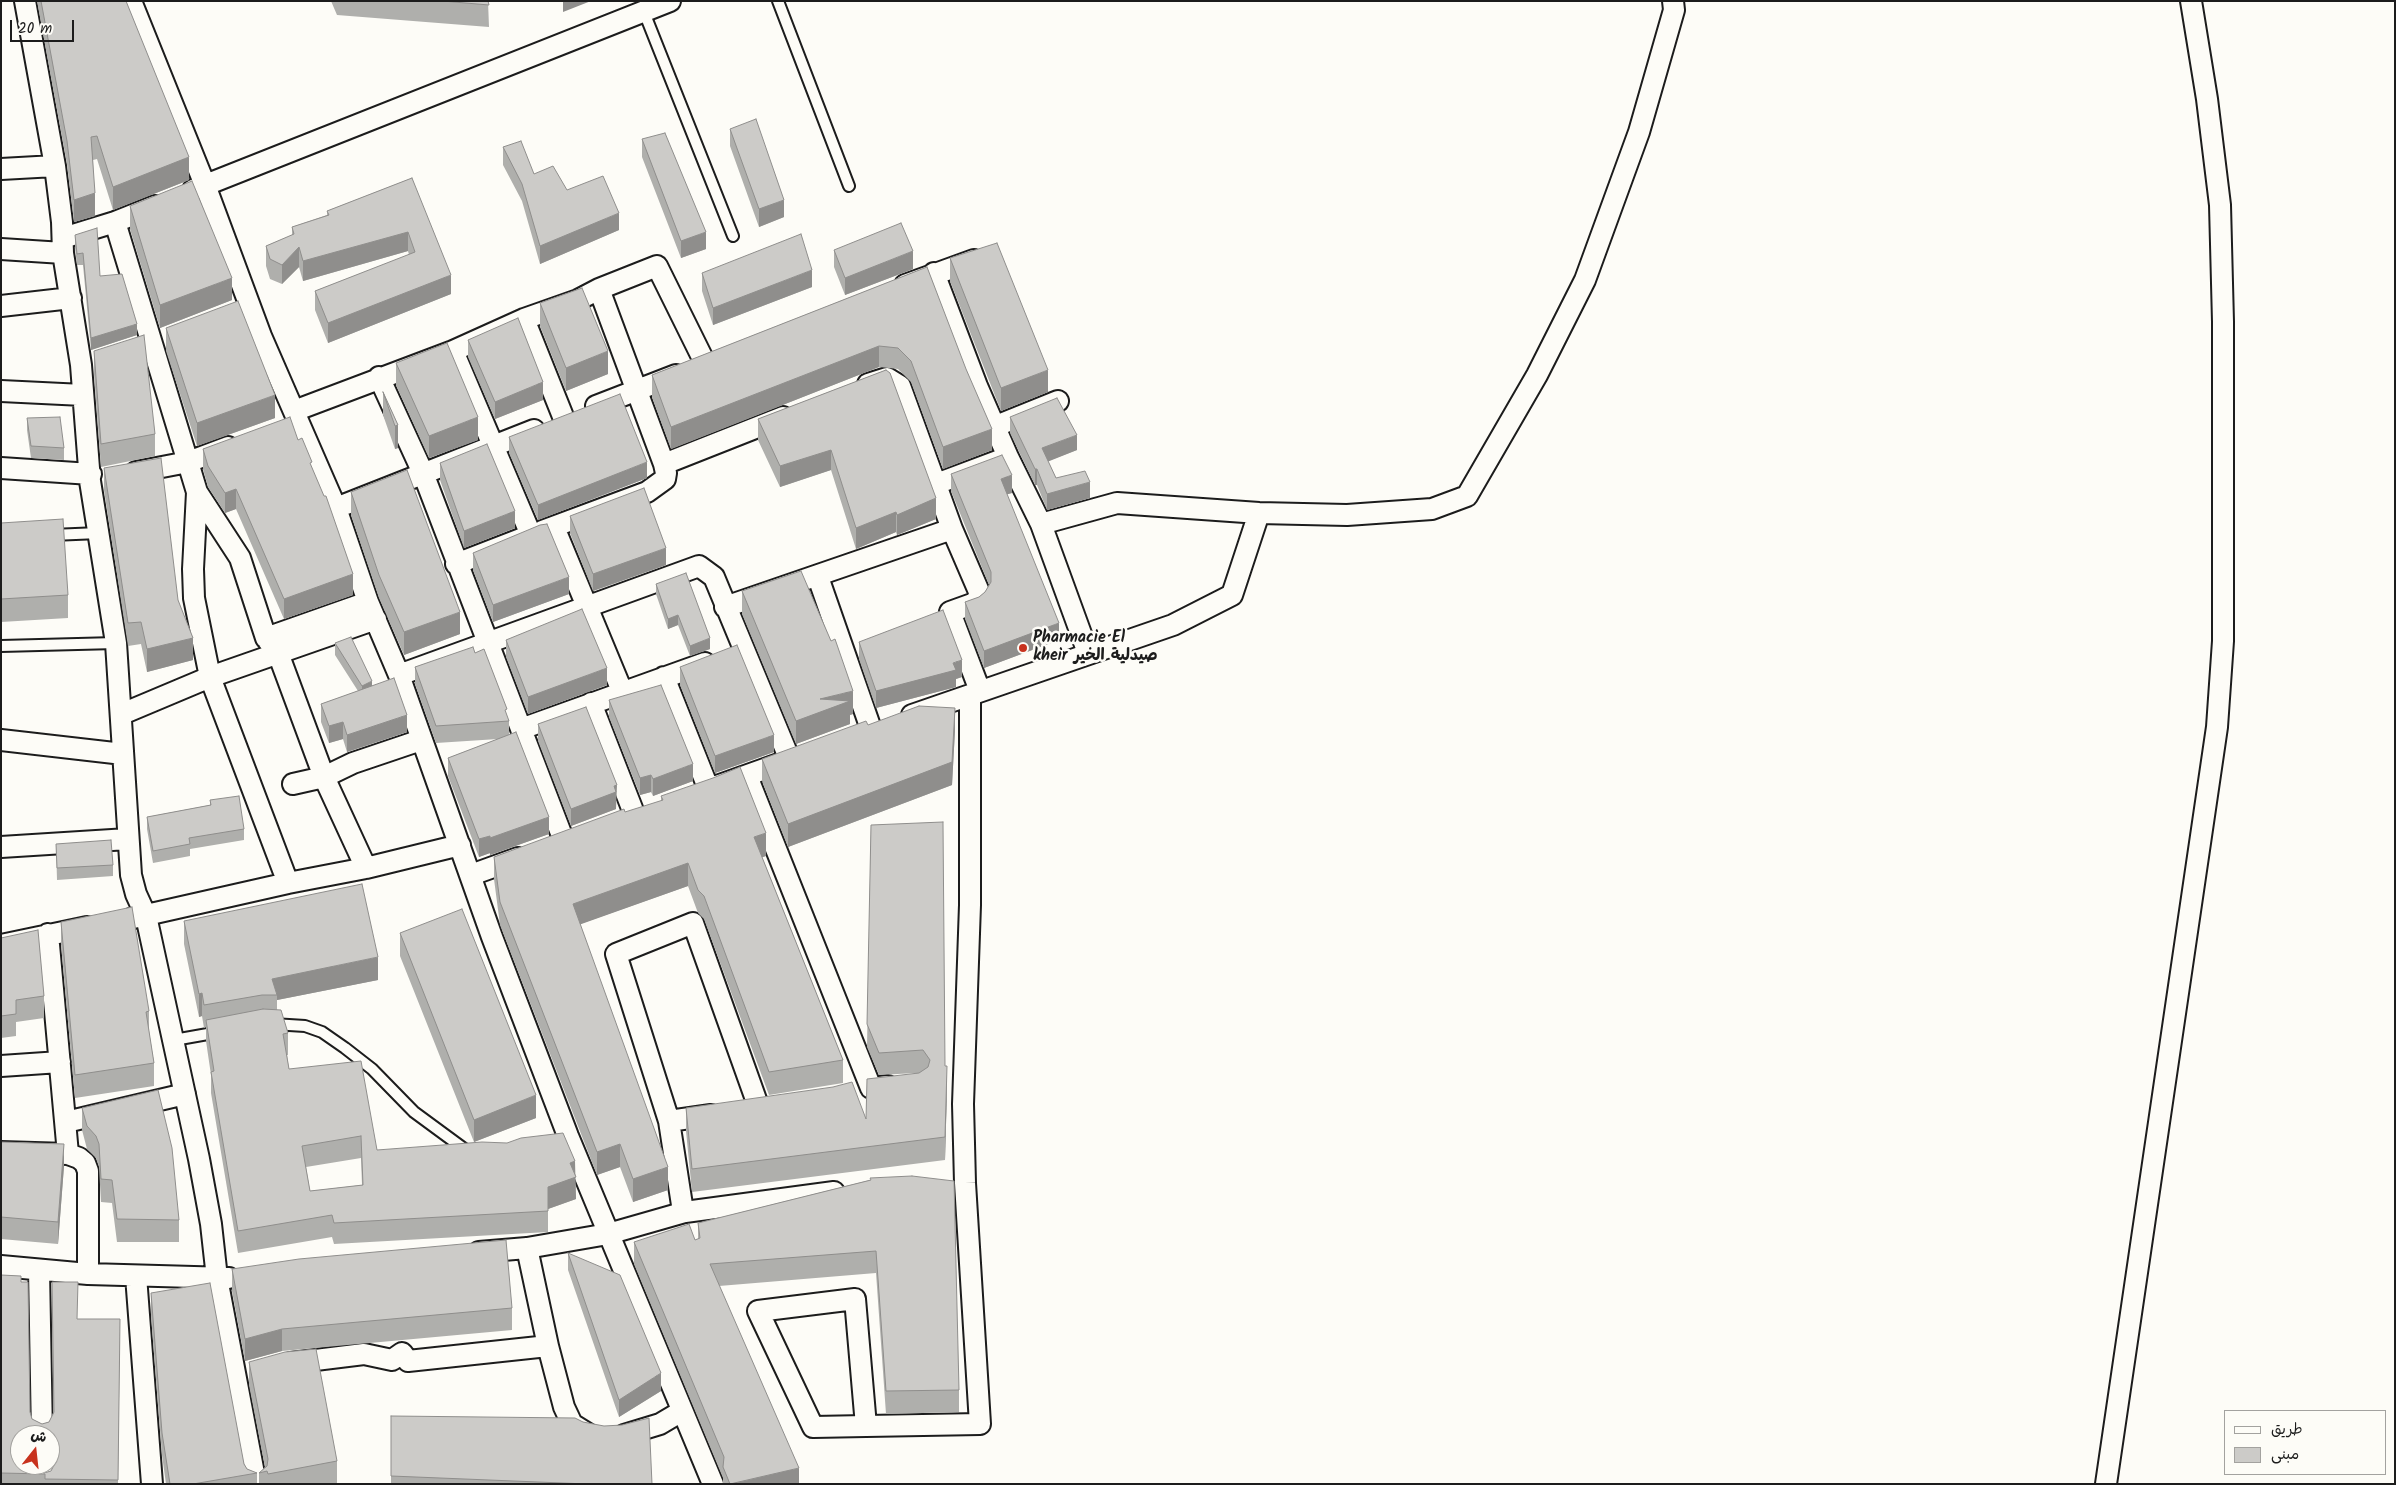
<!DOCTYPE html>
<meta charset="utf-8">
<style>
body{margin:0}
#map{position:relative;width:2396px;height:1485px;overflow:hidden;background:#fdfcf7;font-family:Kalam,"Playpen Sans Arabic",sans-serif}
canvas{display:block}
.frame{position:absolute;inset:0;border:2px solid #1c1c1c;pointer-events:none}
.legend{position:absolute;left:2224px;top:1410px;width:162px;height:65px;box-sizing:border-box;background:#fdfcf7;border:1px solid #a3a29f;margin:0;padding:6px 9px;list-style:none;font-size:15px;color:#1c1c1c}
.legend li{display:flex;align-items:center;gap:10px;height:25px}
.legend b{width:25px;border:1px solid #a3a29f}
.north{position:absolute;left:10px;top:1425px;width:50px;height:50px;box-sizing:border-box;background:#fdfcf7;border:1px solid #a3a29f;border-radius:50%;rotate:16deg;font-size:14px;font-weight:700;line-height:20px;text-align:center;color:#1c1c1c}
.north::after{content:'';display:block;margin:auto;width:18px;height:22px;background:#c8321e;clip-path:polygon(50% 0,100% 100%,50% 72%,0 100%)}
.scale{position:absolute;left:10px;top:20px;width:64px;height:22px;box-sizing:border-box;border:2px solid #1c1c1c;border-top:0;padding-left:6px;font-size:15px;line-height:18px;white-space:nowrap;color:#1c1c1c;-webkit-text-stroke:4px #fdfcf7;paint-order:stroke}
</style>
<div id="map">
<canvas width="2396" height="1485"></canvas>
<div class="frame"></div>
<ul class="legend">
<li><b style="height:6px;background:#fdfcf7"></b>طريق</li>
<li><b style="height:14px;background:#cccbc8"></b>مبنى</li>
</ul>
<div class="north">ش</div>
<div class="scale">20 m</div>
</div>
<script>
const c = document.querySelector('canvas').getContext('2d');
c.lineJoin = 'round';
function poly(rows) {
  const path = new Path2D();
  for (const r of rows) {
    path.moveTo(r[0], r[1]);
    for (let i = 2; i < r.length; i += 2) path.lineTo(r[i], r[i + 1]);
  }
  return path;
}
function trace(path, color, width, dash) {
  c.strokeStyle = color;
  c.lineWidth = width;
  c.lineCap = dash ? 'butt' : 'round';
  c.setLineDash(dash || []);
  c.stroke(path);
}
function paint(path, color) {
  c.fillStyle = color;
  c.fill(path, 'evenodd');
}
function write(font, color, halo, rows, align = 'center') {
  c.font = font + ' Kalam,"Playpen Sans Arabic",sans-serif';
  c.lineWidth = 5;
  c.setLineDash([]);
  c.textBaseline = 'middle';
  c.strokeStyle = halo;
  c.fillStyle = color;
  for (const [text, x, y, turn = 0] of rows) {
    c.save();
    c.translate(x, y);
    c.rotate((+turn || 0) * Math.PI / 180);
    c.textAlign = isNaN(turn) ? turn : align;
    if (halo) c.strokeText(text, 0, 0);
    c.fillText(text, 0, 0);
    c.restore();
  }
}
const lane = poly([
 [778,1,849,186],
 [644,12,733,236],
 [52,535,99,533],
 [1,646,116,643],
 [273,1024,305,1026,322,1032,345,1048,372,1069,414,1112,467,1151],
 [174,1040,219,1032]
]);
const street = poly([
 [25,1,55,166,62,222,63,253,81,365,90,481,116,643,131,875,136,894,146,916,199,1159,211,1224,217,1278,256,1484],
 [131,1,205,185,261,336,336,508,368,602,399,675,492,937,568,1136,713,1484],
 [1,169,55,166],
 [193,190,670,1],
 [115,222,197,492,240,558,266,638,278,653,324,777,366,868],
 [63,238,115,222,155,206],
 [1,249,63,253],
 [934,273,977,386,1008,457],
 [905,285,974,260],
 [599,289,664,464,783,417],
 [1,306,71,298],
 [524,319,564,419],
 [453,351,531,535,456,564],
 [379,377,423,473,564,841],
 [868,384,887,378,900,386,952,529],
 [1,391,83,395],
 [596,406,676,375],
 [294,411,453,351,524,319,578,300,599,289,657,266,705,363],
 [996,426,1058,401],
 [1,468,91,474],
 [136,472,188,462,228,447],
 [936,484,1008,457,1041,524,1088,653],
 [197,492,193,569,194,598,210,677,288,883],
 [336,508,534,430],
 [1041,524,1117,503,1259,513,1347,515,1432,509,1467,496,1537,375,1585,280,1639,132,1674,10,1673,1],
 [554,527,622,691],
 [542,531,647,492,665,479,666,473,664,464],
 [818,577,871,729],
 [725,607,952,529,980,594,975,603,950,612,980,691],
 [266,638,368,602],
 [399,675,699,566,714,577,790,760],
 [664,677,709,790],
 [591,703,635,816],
 [122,714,210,677,376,619],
 [912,715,1173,625,1232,595,1259,513],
 [521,729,705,663],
 [1,740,123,754],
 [747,776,871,1088,888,1086],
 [293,784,324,777,353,763,421,740],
 [717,786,787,761],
 [1,847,128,839],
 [471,875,518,858],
 [133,918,288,883,366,868,460,845],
 [48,934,68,1154],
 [1,945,87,927],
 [1,1066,60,1062],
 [669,1121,616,954,693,923,759,1108],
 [66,1122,185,1094],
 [1,1152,68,1154,79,1158,85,1163,88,1171,88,1274],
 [685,1212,682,1205,669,1121,711,1115],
 [479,1252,527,1248,608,1234,685,1212,834,1192],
 [1,1266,88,1274,229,1278],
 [39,1270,42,1435],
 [136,1276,152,1484],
 [548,1346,564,1407,572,1424,588,1434],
 [291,1363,364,1354,392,1360,402,1353,408,1361,548,1346,527,1248],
 [866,1426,855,1299,758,1311,813,1427,866,1426,980,1424,965,1183,963,1104,970,905,970,695],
 [624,1435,660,1424,682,1411],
 [43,1465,44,1484],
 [2106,1484,2217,727,2223,641,2223,322,2220,205,2207,99,2191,1]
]);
const wall = poly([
 [37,1,126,1,189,180,113,210,97,159,93,160,95,216,74,222,67,164],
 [331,1,488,1,489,27,337,15],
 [730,129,784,217,759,227,730,146],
 [642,139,706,249,681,258,642,157],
 [503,147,534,174,567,190,619,230,540,264,522,201,503,165],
 [412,178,451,294,328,343,315,310,315,291,409,255,408,251,303,281,299,267,282,284,270,279,266,266,266,246,292,235,292,227,327,215,327,211],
 [130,206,232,300,160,328,130,229],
 [75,235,100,276,137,335,91,350,83,265,77,265,75,247],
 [834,250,913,269,845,295,834,267],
 [950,258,1048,392,1001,411,950,281],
 [927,267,992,450,943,469,911,382,898,369,879,367,671,449,652,397,652,375],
 [702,273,812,287,713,325,702,291],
 [540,303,608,374,566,391,540,326],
 [166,328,275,418,197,446,166,351],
 [468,340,543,400,495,419,468,357],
 [94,351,155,434,155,456,101,467,94,374],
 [396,363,478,440,429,458,396,385],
 [886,370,936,519,897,535,896,532,856,549,831,470,780,487,758,440,758,419],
 [383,392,398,425,398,448,395,449,383,415],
 [1010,417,1077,450,1048,461,1056,478,1090,498,1047,510,1037,485,1035,485,1010,433],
 [27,418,64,448,64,460,31,458,27,430],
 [509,437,647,478,538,520,509,453],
 [298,440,312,468,353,595,284,619,236,509,225,513,208,487,203,469,203,449],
 [440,463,515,528,464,548,440,480],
 [104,468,178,600,193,660,147,672,141,644,128,646,104,490],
 [951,474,1012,493,1007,494,1059,640,984,668,965,619,965,602,979,597,985,592,989,585,951,491],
 [351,492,460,634,404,655,379,598,351,515],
 [570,516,666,565,593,591,570,533],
 [1,523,68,595,68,618,1,622],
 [473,553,569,594,493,622,473,570],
 [656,584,710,649,690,656,678,625,668,629,656,594],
 [742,591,853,714,850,715,850,724,796,744,742,614],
 [506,640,607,685,528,714,506,657],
 [859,642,962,677,956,679,956,687,876,708,859,659],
 [335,643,372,686,407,732,347,752,343,739,329,743,321,722,321,704,358,691,335,655],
 [475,653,509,721,509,735,549,834,490,855,490,853,479,857,448,776,448,758,498,739,436,743,415,684,415,667],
 [680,667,774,752,715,773,680,685],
 [609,700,693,781,653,796,651,792,640,795,609,717],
 [538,724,617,802,616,802,616,809,571,826,538,741],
 [868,725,955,730,952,785,788,847,762,781,762,759],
 [661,796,766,856,762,857,843,1060,843,1083,769,1095,704,919,698,913,688,886,580,924,668,1190,633,1202,620,1167,597,1175,500,925,494,879,494,857,661,801],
 [210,800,244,829,244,840,190,849,190,856,153,863,147,829,147,817,210,805],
 [871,825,945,1066,947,1089,945,1160,692,1192,686,1131,686,1108,866,1119,916,1073,879,1075,867,1047],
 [56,844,113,865,113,876,57,880],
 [184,921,378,980,277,1000,277,1010,288,1033,288,1055,287,1055,289,1069,377,1150,575,1175,576,1199,548,1209,548,1232,334,1244,332,1237,238,1253,211,1093,211,1075,206,1041,206,1027,204,1028,202,1016,199,1017,184,944],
 [361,1158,362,1185,310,1191,306,1167],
 [61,922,149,1011,149,1031,154,1063,154,1086,75,1098,61,944],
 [400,933,536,1118,474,1142,400,956],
 [1,938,44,996,44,1018,16,1022,16,1036,1,1038],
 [82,1108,179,1220,179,1242,117,1242,112,1203,101,1202,99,1167,96,1158,87,1149,82,1130],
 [1,1142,64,1166,58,1244,1,1239],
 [870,1180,959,1390,959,1412,886,1414,876,1273,719,1286,799,1484,723,1484,723,1478,634,1264,634,1242,695,1240,698,1239,698,1223],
 [568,1253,661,1391,619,1417,568,1270],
 [232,1269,512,1308,512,1330,282,1351,245,1361,232,1291],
 [1,1275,21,1282,30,1412,32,1419,42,1424,49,1422,53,1413,52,1282,77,1319,120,1319,118,1484,1,1484],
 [20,1435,50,1435,50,1457,53,1459,54,1465,51,1471,44,1473,34,1467],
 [151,1293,247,1469,257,1473,257,1484,166,1484,162,1455,151,1316],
 [249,1362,337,1461,337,1484,259,1484,259,1473,265,1467,249,1385],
 [391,1416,583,1422,652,1484,391,1484]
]);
const shadedWall = poly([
 [563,1,591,1,563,12],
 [189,157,189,180,113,210,113,187],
 [95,193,95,216,74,222,74,200],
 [784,200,784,217,759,227,759,209],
 [619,213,619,230,540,264,540,246],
 [408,232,408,251,303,281,303,261],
 [706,232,706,249,681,258,681,241],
 [299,247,299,267,282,284,282,265],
 [913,251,913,269,845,295,845,278],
 [812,270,812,287,713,325,713,308],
 [451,275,451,294,328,343,328,323],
 [232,278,232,300,160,328,160,305],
 [137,324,137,335,91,350,91,338],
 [879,346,879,367,671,449,671,427],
 [608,351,608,374,566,391,566,368],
 [1048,370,1048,392,1001,411,1001,388],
 [543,382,543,400,495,419,495,402],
 [275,395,275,418,197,446,197,423],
 [478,417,478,440,429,458,429,436],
 [398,425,398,448,395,449,395,426],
 [992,429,992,450,943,469,943,447],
 [1077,435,1077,450,1042,464,1042,448],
 [831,450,831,470,780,487,780,466],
 [647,462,647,478,538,520,538,505],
 [1035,469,1037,469,1037,485,1035,485],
 [1012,475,1012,493,1001,496,1001,479],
 [1090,482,1090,498,1047,510,1047,494],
 [236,489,236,509,225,513,225,493],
 [936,498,936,519,897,535,897,515],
 [515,511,515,528,464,548,464,531],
 [896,512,896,532,856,549,856,528],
 [666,548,666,565,593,591,593,574],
 [353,574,353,595,284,619,284,599],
 [569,577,569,594,493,622,493,605],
 [460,612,460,634,404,655,404,632],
 [678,615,678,625,668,629,668,619],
 [1059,623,1059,640,984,668,984,651],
 [193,638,193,660,147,672,147,649],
 [710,638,710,649,690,656,690,646],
 [962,660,962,677,956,679,956,687,876,708,876,691],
 [607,668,607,685,528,714,528,697],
 [372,681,372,692,362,698,362,686],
 [853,691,853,714,850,715,850,724,796,744,796,721,820,699],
 [955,708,955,730,952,785,788,847,788,824],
 [407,715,407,732,347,752,347,735],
 [343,722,343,739,329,743,329,726],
 [774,735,774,752,715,773,715,756],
 [693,764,693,781,653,796,653,779],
 [651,775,651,792,640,795,640,778],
 [617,785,616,809,571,826,571,809,614,786],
 [549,817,549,834,490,855,490,838],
 [766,833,766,856,754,860,754,837],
 [490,836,490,853,479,857,479,839],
 [688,863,688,886,573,927,573,904],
 [378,957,378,980,277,1000,277,995,272,979],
 [202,993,202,1016,199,1017,199,994],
 [947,1066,947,1089,945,1160,945,1137],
 [536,1095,536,1118,474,1142,474,1120],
 [64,1144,64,1166,58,1244,58,1222],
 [620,1144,620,1167,597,1175,597,1152],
 [575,1161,576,1199,548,1209,548,1187,570,1163],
 [668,1167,668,1190,633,1202,633,1179],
 [282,1329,282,1351,245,1361,245,1339],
 [661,1373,661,1391,619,1417,619,1400],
 [43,1430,43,1435,35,1435,36,1433],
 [799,1468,799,1484,732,1484]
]);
const building = poly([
 [41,1,126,1,189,157,113,187,97,136,91,137,95,193,74,200,67,141,41,1],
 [442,1,488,1,489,5,442,1],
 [756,119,784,200,759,209,730,129,756,119],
 [665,133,706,232,681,241,642,139,665,133],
 [521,141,534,174,553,166,567,190,603,176,619,213,540,246,522,184,503,147,521,141],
 [412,178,451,275,328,323,315,291,415,252,408,232,303,261,299,247,282,265,270,259,266,246,294,234,292,227,329,215,327,211,412,178],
 [192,181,232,278,160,305,130,206,192,181],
 [901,223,913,251,845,278,834,250,901,223],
 [97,228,100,276,122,274,137,324,91,338,83,253,77,254,75,235,97,228],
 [801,234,812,270,713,308,702,273,801,234],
 [997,243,1048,370,1001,388,950,258,997,243],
 [927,267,966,369,992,429,943,447,911,361,898,348,879,346,671,427,652,375,927,267],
 [582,288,608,351,566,368,540,303,582,288],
 [238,301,275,395,197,423,166,328,238,301],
 [518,318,543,382,495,402,468,340,518,318],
 [144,335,155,434,101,444,94,351,144,335],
 [447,343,478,417,429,436,396,363,447,343],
 [886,370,890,373,936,498,897,515,896,512,856,528,831,450,780,466,758,419,886,370],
 [383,392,398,425,395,426,383,392],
 [620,394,647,462,538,505,509,437,620,394],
 [1057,398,1077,435,1042,448,1056,478,1085,471,1090,482,1047,494,1037,469,1035,469,1010,417,1057,398],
 [60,417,64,448,31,446,27,418,60,417],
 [290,417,298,440,302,438,312,462,310,463,324,496,326,496,353,574,284,599,236,489,225,493,208,466,203,449,290,417],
 [487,444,515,511,464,531,440,463,487,444],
 [1002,455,1012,475,1001,479,1059,623,984,651,965,602,979,597,985,592,991,582,991,572,951,474,1002,455],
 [161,458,178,600,193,638,147,649,141,622,128,623,104,468,161,458],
 [407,470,460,612,404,632,379,575,351,492,407,470],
 [644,488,666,548,593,574,570,516,644,488],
 [63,519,68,595,1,599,1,523,63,519],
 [547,524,569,577,493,605,473,553,540,525,547,524],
 [801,571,831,641,835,639,853,691,820,699,850,701,796,721,742,591,801,571],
 [686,573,710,638,690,646,678,615,668,619,656,584,686,573],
 [582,609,607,668,528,697,506,640,582,609],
 [943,610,962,660,953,663,956,670,876,691,859,642,943,610],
 [351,637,372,681,362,686,335,643,351,637],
 [737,645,774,735,715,756,680,667,737,645],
 [473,647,475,653,484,649,507,709,505,710,509,721,436,726,415,667,473,647],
 [394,678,407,715,347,735,343,722,329,726,321,704,394,678],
 [661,685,693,764,653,779,651,775,640,778,609,700,661,685],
 [919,706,955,708,952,762,788,824,762,759,866,721,868,725,919,706],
 [586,707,617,785,614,786,616,792,571,809,538,724,586,707],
 [516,732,549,817,490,838,490,836,479,839,448,758,516,732],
 [740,767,766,833,754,837,843,1060,769,1072,704,896,698,890,688,863,573,904,668,1167,633,1179,620,1144,597,1152,500,902,494,857,624,809,625,812,663,800,661,796,713,778,740,767],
 [239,796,244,829,189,838,190,844,153,851,147,817,211,805,210,800,239,796],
 [943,822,945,1066,947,1066,945,1137,692,1169,686,1108,833,1087,852,1082,866,1119,867,1079,919,1073,928,1067,930,1060,923,1050,879,1053,867,1024,871,825,943,822],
 [111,840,113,865,57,868,56,844,111,840],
 [362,884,378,957,272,979,277,995,262,995,204,1005,202,993,199,994,184,921,362,884],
 [132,907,149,1011,146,1012,154,1063,75,1075,61,922,132,907],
 [462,909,536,1095,474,1120,400,933,462,909],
 [38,930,44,996,16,1000,16,1014,1,1016,1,938,38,930],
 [263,1009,281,1010,288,1033,283,1034,289,1069,361,1061,377,1150,482,1142,507,1143,521,1138,563,1133,575,1161,570,1163,576,1177,548,1187,548,1211,334,1223,332,1215,238,1231,211,1072,214,1071,206,1020,263,1009],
 [361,1136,363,1185,310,1191,302,1146,361,1136],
 [158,1090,172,1148,179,1220,117,1219,112,1180,101,1179,99,1144,96,1136,87,1126,82,1108,158,1090],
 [1,1142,64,1144,58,1222,1,1217,1,1142],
 [912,1176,954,1181,959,1390,886,1391,876,1251,710,1264,799,1468,730,1484,723,1467,724,1457,634,1242,689,1224,695,1240,700,1238,698,1223,871,1180,870,1178,912,1176],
 [506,1240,512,1308,282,1329,245,1339,232,1269,299,1259,506,1240],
 [568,1253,620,1275,661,1373,619,1400,568,1253],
 [1,1275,21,1276,21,1282,28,1282,30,1412,32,1419,42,1424,49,1422,54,1412,52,1282,78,1282,77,1319,120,1319,118,1480,45,1479,45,1474,1,1473,1,1275],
 [43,1430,53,1436,56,1461,51,1471,44,1473,34,1467,34,1465,20,1465,20,1435,35,1435,36,1433,43,1430],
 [210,1283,244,1464,247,1469,257,1473,193,1484,170,1484,162,1433,151,1293,210,1283],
 [316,1349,337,1461,268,1474,267,1471,259,1473,267,1466,268,1459,249,1362,285,1352,316,1349],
 [391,1416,575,1418,583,1422,604,1426,622,1425,649,1418,652,1484,587,1484,391,1476,391,1416]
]);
const markers = [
 [1023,648,5,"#c8321e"]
];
const poiNames = [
 ["Pharmacie El",1033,639],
 ["kheir صيدلية الخير",1033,657]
];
trace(lane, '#1c1c1c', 14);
trace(street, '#1c1c1c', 24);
trace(lane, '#fdfcf7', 10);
trace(street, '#fdfcf7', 20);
paint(wall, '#afafac');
paint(shadedWall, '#8f8e8c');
paint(building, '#cccbc8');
trace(building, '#8f8e8c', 1);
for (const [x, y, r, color] of markers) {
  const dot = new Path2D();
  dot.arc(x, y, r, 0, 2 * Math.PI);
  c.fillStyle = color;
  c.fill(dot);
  trace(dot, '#fdfcf7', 2);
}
write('bold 16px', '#1c1c1c', '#fdfcf7', poiNames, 'left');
</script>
